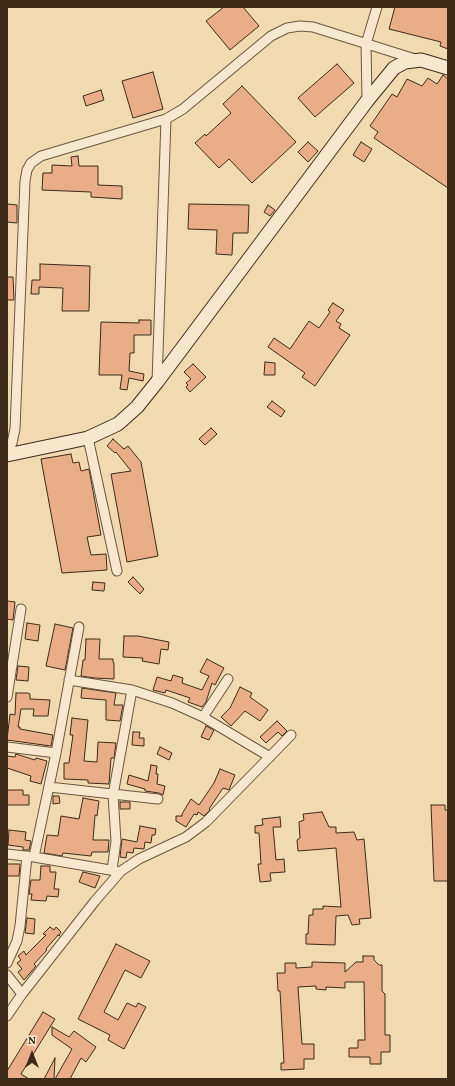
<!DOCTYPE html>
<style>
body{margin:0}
#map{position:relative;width:455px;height:1086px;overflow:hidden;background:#f2dab0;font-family:Vollkorn,serif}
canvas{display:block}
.frame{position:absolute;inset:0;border:8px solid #3d2b17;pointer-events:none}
.north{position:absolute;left:12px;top:1034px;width:40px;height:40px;-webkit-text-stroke:3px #f7e7cc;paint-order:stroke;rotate:0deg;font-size:11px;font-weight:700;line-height:16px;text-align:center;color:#3d2b17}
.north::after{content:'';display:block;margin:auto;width:14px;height:18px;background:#3d2b17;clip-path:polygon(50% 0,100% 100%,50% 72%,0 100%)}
</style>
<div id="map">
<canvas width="455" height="1086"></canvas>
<div class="frame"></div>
<div class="north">N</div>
</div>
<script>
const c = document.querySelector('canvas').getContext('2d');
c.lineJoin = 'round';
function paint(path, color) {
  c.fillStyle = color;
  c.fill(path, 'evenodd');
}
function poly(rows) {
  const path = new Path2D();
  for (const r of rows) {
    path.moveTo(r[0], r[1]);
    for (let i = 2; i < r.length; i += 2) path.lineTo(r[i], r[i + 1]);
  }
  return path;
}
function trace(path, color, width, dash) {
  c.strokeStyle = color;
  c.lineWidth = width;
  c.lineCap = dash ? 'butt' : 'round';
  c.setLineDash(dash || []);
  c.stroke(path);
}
const building = poly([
 [224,7,243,7,259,26,230,50,206,21,224,7],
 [395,7,448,7,448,49,440,46,441,42,389,29,395,7],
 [337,64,354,83,315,117,298,98,337,64],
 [153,72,163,109,133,118,122,81,153,72],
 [443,75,448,79,448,188,374,138,378,132,370,126,392,94,397,97,407,79,422,86,428,78,437,84,443,75],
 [242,86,296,142,252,183,229,159,219,168,195,143,205,134,206,136,231,113,223,104,242,86],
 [101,90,104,100,86,106,83,96,101,90],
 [308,142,318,151,308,162,298,152,308,142],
 [361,142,372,149,364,162,353,155,361,142],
 [78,156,79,166,98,166,98,185,122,186,122,199,91,197,91,192,42,190,43,173,52,173,52,165,72,166,71,157,78,156],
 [7,204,17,205,17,223,7,222,7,204],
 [189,204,249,205,248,233,233,233,232,255,216,254,217,230,188,229,189,204],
 [268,205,275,210,270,216,264,212,268,205],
 [40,264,90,266,89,311,62,311,63,288,39,287,39,294,31,294,32,280,40,280,40,264],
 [7,277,13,277,14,300,7,300,7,277],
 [333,303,344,310,336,321,341,324,339,328,350,335,315,386,302,377,305,373,268,347,274,338,290,349,309,321,319,328,330,312,328,310,333,303],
 [139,320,151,320,151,335,134,335,134,353,130,353,129,371,144,374,143,381,129,378,127,390,120,389,122,375,99,375,101,322,139,323,139,320],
 [265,362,275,363,275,375,264,375,265,362],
 [193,364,206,377,190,392,186,387,188,385,186,383,191,379,184,372,193,364],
 [272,401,285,411,281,417,267,407,272,401],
 [211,428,217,434,205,445,199,439,211,428],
 [113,439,124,449,128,446,141,462,158,556,127,562,111,474,131,471,116,452,115,453,107,446,113,439],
 [71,454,73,463,79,462,81,471,89,469,101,535,87,537,91,555,106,554,107,570,62,573,41,459,71,454],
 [133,577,144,589,140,594,128,582,133,577],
 [93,582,105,583,104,591,92,590,93,582],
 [7,601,15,602,13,620,7,619,7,601],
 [27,623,40,625,38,641,25,639,27,623],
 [55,624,73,628,65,670,46,666,55,624],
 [124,636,138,636,169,642,168,650,161,649,159,664,142,661,143,658,123,657,124,636],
 [86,639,100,639,99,659,113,659,113,662,114,663,114,679,95,678,81,676,83,660,85,660,86,639],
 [207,659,224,668,215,685,212,683,206,702,202,707,188,702,190,698,166,690,165,693,153,690,157,677,171,681,173,675,183,678,182,683,202,690,209,676,200,672,207,659],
 [18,666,29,667,28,681,16,680,18,666],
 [240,687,252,693,250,697,268,710,260,721,245,711,231,726,221,717,230,708,240,687],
 [82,688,116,693,114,705,123,705,120,721,106,720,106,700,81,698,82,688],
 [16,693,28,693,30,694,30,699,50,700,48,716,33,716,34,709,21,709,18,727,20,727,20,729,53,735,51,746,7,740,10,714,15,715,16,693],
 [72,718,88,720,84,761,97,762,98,742,116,743,114,758,111,758,109,784,88,783,88,780,64,779,64,763,69,763,73,735,70,735,72,718],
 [277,721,287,731,282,736,278,732,266,743,260,737,277,721],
 [206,726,214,730,209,740,201,737,206,726],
 [133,732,140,732,139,738,144,738,144,746,132,745,133,732],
 [160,747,172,753,169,760,157,754,160,747],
 [16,754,35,760,36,758,47,761,41,784,30,781,31,776,7,768,7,756,15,757,16,754],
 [151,765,157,766,156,774,158,774,157,784,165,786,163,795,159,793,145,791,145,789,127,784,129,775,148,781,151,765],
 [220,769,235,775,229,790,223,788,209,809,210,810,204,816,198,812,197,815,194,814,186,827,176,821,176,816,182,816,182,814,191,799,199,805,214,783,220,769],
 [7,790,23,790,23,795,29,795,29,805,7,805,7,790],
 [53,796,59,796,60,803,53,804,53,796],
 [83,798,99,801,97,816,95,815,93,840,109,840,108,852,92,852,91,856,63,853,62,856,44,853,47,835,58,836,61,816,79,819,83,798],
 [120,802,130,802,130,809,120,809,120,802],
 [431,805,445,805,445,810,448,810,448,881,434,881,431,805],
 [322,812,329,827,336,827,336,833,354,832,357,840,364,839,371,918,359,919,360,924,352,925,348,915,336,916,335,945,306,944,306,934,308,934,309,915,313,915,313,909,323,909,323,906,341,907,336,848,298,851,297,840,300,838,299,822,304,820,303,814,322,812],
 [280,817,281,827,273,827,276,860,284,859,285,872,270,873,271,881,260,882,258,864,261,864,259,833,255,833,255,826,263,825,262,819,280,817],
 [140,826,156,829,155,835,152,835,151,843,145,842,144,849,134,848,133,853,127,852,126,858,120,857,122,839,137,842,140,826],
 [9,830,26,832,25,840,31,841,29,850,23,850,23,847,8,845,9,830],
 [7,864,20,864,19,876,7,876,7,864],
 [41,866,50,866,50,872,56,872,54,889,59,889,58,897,47,896,46,901,31,900,32,894,29,894,31,880,40,880,41,866],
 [83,872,100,876,95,888,79,882,83,872],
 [27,918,35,919,34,934,25,933,27,918],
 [50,927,54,930,56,927,61,932,59,935,60,936,58,935,46,949,47,950,34,964,36,966,24,980,18,972,22,969,17,963,21,960,18,956,24,951,26,955,46,935,43,934,50,927],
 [116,944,150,961,141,978,125,970,104,1012,118,1020,127,1003,136,1007,138,1003,146,1007,124,1049,108,1040,110,1035,78,1019,116,944],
 [363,956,374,956,374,960,379,965,382,965,382,991,385,994,385,1035,390,1035,390,1052,381,1052,381,1064,370,1064,370,1057,349,1057,349,1048,358,1048,358,1040,365,1040,364,982,345,982,345,988,326,987,326,990,316,989,316,986,298,987,302,1044,314,1044,314,1059,304,1059,304,1069,281,1070,281,1063,284,1063,280,991,278,991,277,973,285,973,285,963,296,963,296,968,312,967,312,962,345,963,345,972,356,962,363,962,363,956],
 [43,1012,55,1019,21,1074,29,1079,7,1079,7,1071,43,1012],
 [52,1027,69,1037,74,1031,96,1047,86,1062,81,1058,70,1079,55,1079,72,1049,52,1035,52,1027],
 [55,1058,54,1079,44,1079,55,1058]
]);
const street = poly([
 [367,101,366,44,377,7],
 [157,382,166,119],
 [88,438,117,571],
 [7,453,12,443,15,429,25,181,27,170,31,163,41,156,166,119,183,109,271,36,287,28,300,26,313,27,415,59],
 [69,680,132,690,172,703,203,717,270,757],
 [7,697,21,609],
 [203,717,228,679],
 [7,747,56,753],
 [49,787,158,799],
 [7,854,34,857,116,871],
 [34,857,56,753,79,627],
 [112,870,116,841,113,795,132,690],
 [7,963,17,941,20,926,27,856],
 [7,975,22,994],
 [7,1016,22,994,95,901,121,871,139,859,186,837,206,822,291,735]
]);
const secondary = poly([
 [7,455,88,438,118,424,137,407,157,382,367,101,394,68,405,62,421,60,448,68]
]);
paint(building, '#e9ad88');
trace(building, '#3d2b17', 1);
trace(street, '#6a573d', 11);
trace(secondary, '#3d2b17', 15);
trace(street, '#f7e7cc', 9);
trace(secondary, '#f7e7cc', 13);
</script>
